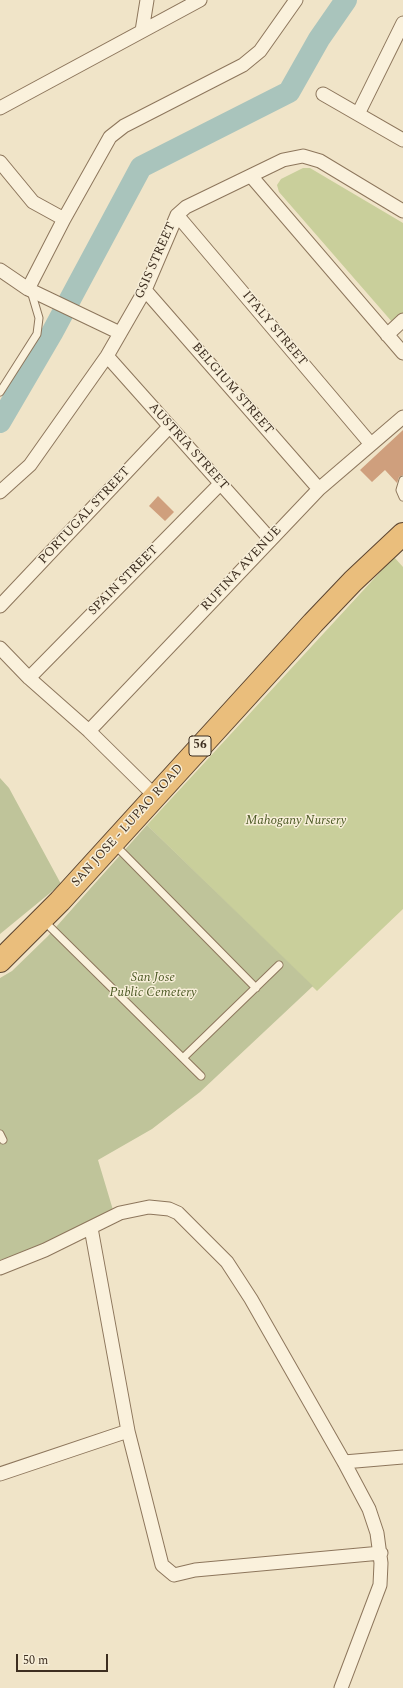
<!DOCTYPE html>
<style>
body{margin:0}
#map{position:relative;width:403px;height:1688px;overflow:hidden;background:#f0e4c8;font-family:Spectral,serif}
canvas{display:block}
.scale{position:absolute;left:16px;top:1654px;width:92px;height:18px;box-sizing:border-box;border:2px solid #3d2e20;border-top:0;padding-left:5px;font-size:12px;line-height:14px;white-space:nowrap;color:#3d2e20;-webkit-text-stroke:3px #f7eed8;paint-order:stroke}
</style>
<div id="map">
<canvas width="403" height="1688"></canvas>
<div class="scale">50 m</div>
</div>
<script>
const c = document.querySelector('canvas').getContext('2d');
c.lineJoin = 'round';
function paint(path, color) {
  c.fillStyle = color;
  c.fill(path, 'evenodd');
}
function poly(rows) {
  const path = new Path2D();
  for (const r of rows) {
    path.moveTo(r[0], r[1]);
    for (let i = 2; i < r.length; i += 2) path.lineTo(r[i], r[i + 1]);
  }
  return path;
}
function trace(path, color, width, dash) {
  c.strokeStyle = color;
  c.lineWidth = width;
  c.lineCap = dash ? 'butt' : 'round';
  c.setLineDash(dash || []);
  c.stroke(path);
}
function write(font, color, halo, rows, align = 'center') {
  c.font = font + ' Spectral,serif';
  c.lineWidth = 3;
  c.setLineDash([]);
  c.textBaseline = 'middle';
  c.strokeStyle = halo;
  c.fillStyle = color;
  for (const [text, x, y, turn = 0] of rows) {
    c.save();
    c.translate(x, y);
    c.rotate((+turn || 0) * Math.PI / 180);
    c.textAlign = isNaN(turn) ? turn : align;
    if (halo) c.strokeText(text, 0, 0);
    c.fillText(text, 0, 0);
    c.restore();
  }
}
const green = poly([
 [303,168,310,168,403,223,403,315,393,323,279,192,277,185,281,179],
 [394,557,403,567,403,909,317,991,147,825]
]);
const cemetery = poly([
 [0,778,9,788,61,884,0,934],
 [147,825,313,986,200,1092,152,1129,98,1160,113,1210,32,1250,0,1260,0,978,12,971,48,936]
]);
const river = poly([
 [0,422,52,333,141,167,289,92,319,39,346,0]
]);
const building = poly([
 [403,430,403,475,399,477,397,483,385,470,372,482,360,470],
 [158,496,174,512,165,521,149,506]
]);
const service = poly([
 [0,392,37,334,39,318,31,291],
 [403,480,400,490,403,497],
 [114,844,256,988],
 [43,920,201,1076],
 [183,1058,279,965],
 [0,1134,3,1140]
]);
const minor = poly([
 [142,31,147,0],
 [323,94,403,140],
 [0,108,200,0],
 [358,114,403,23],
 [0,162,33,202,64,219],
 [251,176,403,353],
 [177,215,370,443],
 [0,270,28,289,120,333],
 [28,289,64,219,110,137,124,126,243,65,260,51,296,0],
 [145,290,319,489],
 [387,335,403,320],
 [107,356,270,539],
 [0,492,30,465,107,356,145,290,177,215,186,207,283,160,303,156,320,161,403,211],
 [0,606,169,427],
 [0,648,29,678,89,731,155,796],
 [29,678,220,484],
 [89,731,319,489,403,417],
 [0,1268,45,1250,120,1213,149,1207,169,1209,178,1213,227,1262,251,1299,344,1462,369,1509,377,1533,381,1563,380,1585,341,1688],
 [128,1431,162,1565,174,1575,195,1570,381,1553],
 [344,1462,403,1457],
 [0,1474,128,1431,91,1228]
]);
const trunk = poly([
 [0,961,60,901,313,623,353,581,403,534]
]);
const shields = [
 [200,746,22]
];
const shieldNames = [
 ["56",200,746]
];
const streetNames = [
 ["GSIS STREET",156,261,-66],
 ["ITALY STREET",274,329,50],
 ["BELGIUM STREET",232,389,49],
 ["AUSTRIA STREET",188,447,48],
 ["PORTUGAL STREET",85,516,-47],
 ["RUFINA AVENUE",242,569,-47],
 ["SPAIN STREET",124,581,-45],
 ["SAN JOSE - LUPAO ROAD",128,826,-48]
];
const parkNames = [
 ["Mahogany Nursery",296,821],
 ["San Jose",153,978],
 ["Public Cemetery",153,993]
];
paint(green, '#c9cf9b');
paint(cemetery, '#bfc49a');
trace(river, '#a9c4bc', 22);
paint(building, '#cf9f7d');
trace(service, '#8d765c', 9);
trace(minor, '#8d765c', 15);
trace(trunk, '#5b4430', 24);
trace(service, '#faf1dc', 7);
trace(minor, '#faf1dc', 13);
trace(trunk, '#eabe7c', 22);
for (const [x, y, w] of shields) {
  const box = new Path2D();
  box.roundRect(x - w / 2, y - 10, w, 20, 3);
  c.fillStyle = '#f7eed8';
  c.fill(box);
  trace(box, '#3d2e20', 1);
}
write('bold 12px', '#3d2e20', null, shieldNames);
write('13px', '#3d2e20', '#f7eed8', streetNames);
write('italic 13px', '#4d5a26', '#f7eed8', parkNames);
</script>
